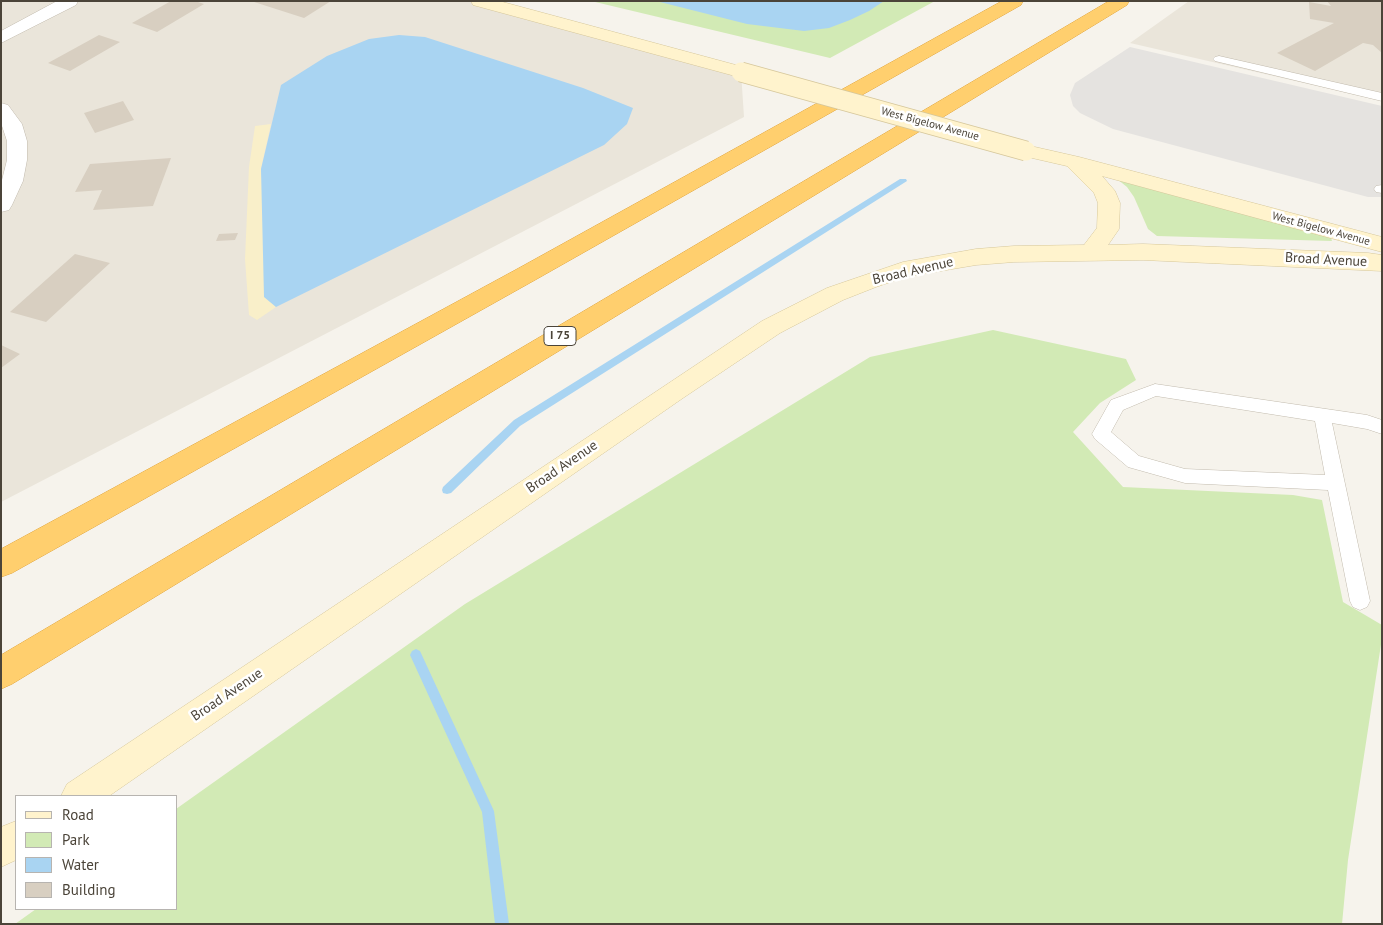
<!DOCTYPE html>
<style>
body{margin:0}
#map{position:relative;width:1383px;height:925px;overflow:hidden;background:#f6f3ec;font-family:"PT Sans",sans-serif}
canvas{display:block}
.frame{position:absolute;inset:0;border:2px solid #4b4439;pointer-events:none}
.legend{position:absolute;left:15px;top:795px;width:162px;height:115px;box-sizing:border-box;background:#fff;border:1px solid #b7b4b0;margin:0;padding:6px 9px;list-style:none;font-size:15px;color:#4b4439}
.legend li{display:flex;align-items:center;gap:10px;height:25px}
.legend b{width:25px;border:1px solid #b7b4b0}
</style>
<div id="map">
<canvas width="1383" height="925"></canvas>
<div class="frame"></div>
<ul class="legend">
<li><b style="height:6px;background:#fff3cd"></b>Road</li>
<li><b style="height:14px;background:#d2eab5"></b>Park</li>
<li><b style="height:14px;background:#a9d4f2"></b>Water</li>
<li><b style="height:14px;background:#d8cfc1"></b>Building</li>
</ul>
</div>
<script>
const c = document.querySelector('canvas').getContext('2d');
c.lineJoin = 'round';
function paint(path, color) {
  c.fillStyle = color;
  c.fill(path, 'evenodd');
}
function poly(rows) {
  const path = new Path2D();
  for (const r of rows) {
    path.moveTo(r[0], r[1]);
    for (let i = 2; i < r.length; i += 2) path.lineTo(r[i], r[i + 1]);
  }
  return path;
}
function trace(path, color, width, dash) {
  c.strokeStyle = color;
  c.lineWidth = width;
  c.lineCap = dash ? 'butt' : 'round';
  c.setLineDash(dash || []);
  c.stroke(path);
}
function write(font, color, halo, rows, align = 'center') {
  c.font = font + ' "PT Sans",sans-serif';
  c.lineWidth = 5;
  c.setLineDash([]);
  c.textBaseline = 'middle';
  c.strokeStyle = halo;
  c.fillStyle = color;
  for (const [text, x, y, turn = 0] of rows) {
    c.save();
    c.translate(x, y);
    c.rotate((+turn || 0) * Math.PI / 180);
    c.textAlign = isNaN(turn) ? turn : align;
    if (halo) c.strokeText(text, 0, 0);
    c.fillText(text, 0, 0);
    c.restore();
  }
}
const residential = poly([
 [1,1,479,1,741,72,744,117,1,502],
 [1189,1,1382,1,1382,101,1130,43]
]);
const green = poly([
 [591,1,935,1,830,58],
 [1117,179,1331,238,1332,241,1157,236,1148,229,1134,197,1127,187],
 [993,330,1126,359,1136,380,1100,403,1073,432,1123,487,1293,495,1322,500,1343,602,1382,625,1382,638,1348,860,1342,924,15,924,36,909,176,909,176,809,465,604,870,357]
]);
const sand = poly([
 [271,124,261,169,276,307,257,320,249,315,245,259,249,167,255,126]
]);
const parking = poly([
 [1130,47,1382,106,1382,197,1368,197,1113,129,1080,113,1073,106,1070,95,1075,83]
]);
const water = poly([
 [656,1,884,1,869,11,850,20,829,28,804,31,747,24],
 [399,35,425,37,583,88,633,108,627,124,604,145,276,307,264,297,261,169,281,85,327,56,369,39]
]);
const stream = poly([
 [900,179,906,179,907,181,520,426,451,493,447,494,443,493,442,490,443,487,514,420,900,179],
 [416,649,420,651,494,811,509,924,495,924,482,812,410,655,412,651,416,649]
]);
const building = poly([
 [171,1,195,1,204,4,157,32,132,23],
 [251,1,331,1,304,18],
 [1327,1,1382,1,1382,53,1373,45,1363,43,1315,71,1277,53,1334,23,1310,19,1309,2,1331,6],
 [99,35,120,42,70,71,48,63],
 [123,101,134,120,95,133,84,113],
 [171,158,153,206,93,210,102,190,75,192,90,164],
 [238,233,235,240,216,241,219,234],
 [75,254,110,263,46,322,10,312],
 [1,345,20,354,1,368]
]);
const lane = poly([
 [1219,56,1382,93,1382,101,1215,61,1213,59,1215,57,1219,56],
 [1382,185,1382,193,1376,192,1374,189,1376,186,1382,185],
 [1155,384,1367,415,1382,420,1382,434,1367,429,1332,423,1370,601,1367,607,1360,610,1353,607,1350,601,1328,490,1185,483,1128,467,1095,439,1092,434,1111,400,1155,384],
 [1156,396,1315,421,1325,475,1185,469,1139,456,1111,432,1123,410,1156,396]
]);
const street = poly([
 [57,1,78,1,76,5,1,43,1,31,57,1],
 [1,103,8,105,22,124,27,141,27,160,23,181,12,205,9,210,1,212,1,184,7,160,7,141,1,123,1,103]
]);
const secondary = poly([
 [471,1,499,1,747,68,750,72,747,76,741,78,735,76,473,5,471,1],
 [1026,145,1079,157,1382,237,1382,252,1102,176,1115,191,1120,203,1119,229,1108,245,1143,244,1368,253,1382,255,1382,271,1143,260,1014,262,976,265,905,277,876,287,843,300,780,333,683,398,109,796,61,796,67,784,762,321,827,288,903,262,976,249,1014,246,1084,245,1097,228,1098,203,1094,193,1067,166,1019,155,1016,151,1019,147,1026,145],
 [16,821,16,860,1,867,1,827,16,821]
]);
const highway = poly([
 [1002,1,1023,1,1021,5,535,280,12,573,1,577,1,549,519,268,1002,1],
 [1109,1,1129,1,1127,5,12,684,1,689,1,655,1109,1]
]);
const secondaryBridge = poly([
 [741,72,1026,151]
]);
const farStreetnames = [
 ["West Bigelow Avenue",930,124,15],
 ["West Bigelow Avenue",1321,229,15]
];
const shields = [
 [560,336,32]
];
const shieldNames = [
 ["I 75",560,336]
];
const streetNames = [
 ["Broad Avenue",1326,260,3],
 ["Broad Avenue",913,271,-13],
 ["Broad Avenue",562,467,-34],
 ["Broad Avenue",227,695,-34]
];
paint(residential, '#eae5da');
paint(green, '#d2eab5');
paint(sand, '#f9efc9');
paint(parking, '#e5e3e0');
paint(water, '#a9d4f2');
paint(stream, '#a9d4f2');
paint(building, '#d8cfc1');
trace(lane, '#c2bbae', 1);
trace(street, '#c2bbae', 1);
trace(secondary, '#d6c79b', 1);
trace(highway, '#e0a43c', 1);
paint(lane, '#fff');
paint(street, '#fff');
paint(secondary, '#fff3cd');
paint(highway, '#ffcf6e');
trace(secondaryBridge, '#d6c79b', 21, []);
trace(secondaryBridge, '#fff3cd', 19);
write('11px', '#4b4439', '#fff', farStreetnames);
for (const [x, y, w] of shields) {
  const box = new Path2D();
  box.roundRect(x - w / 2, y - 9.5, w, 19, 4);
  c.fillStyle = '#fff';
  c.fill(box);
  trace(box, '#4b4439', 1);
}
write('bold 12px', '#4b4439', null, shieldNames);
write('14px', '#4b4439', '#fff', streetNames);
</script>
